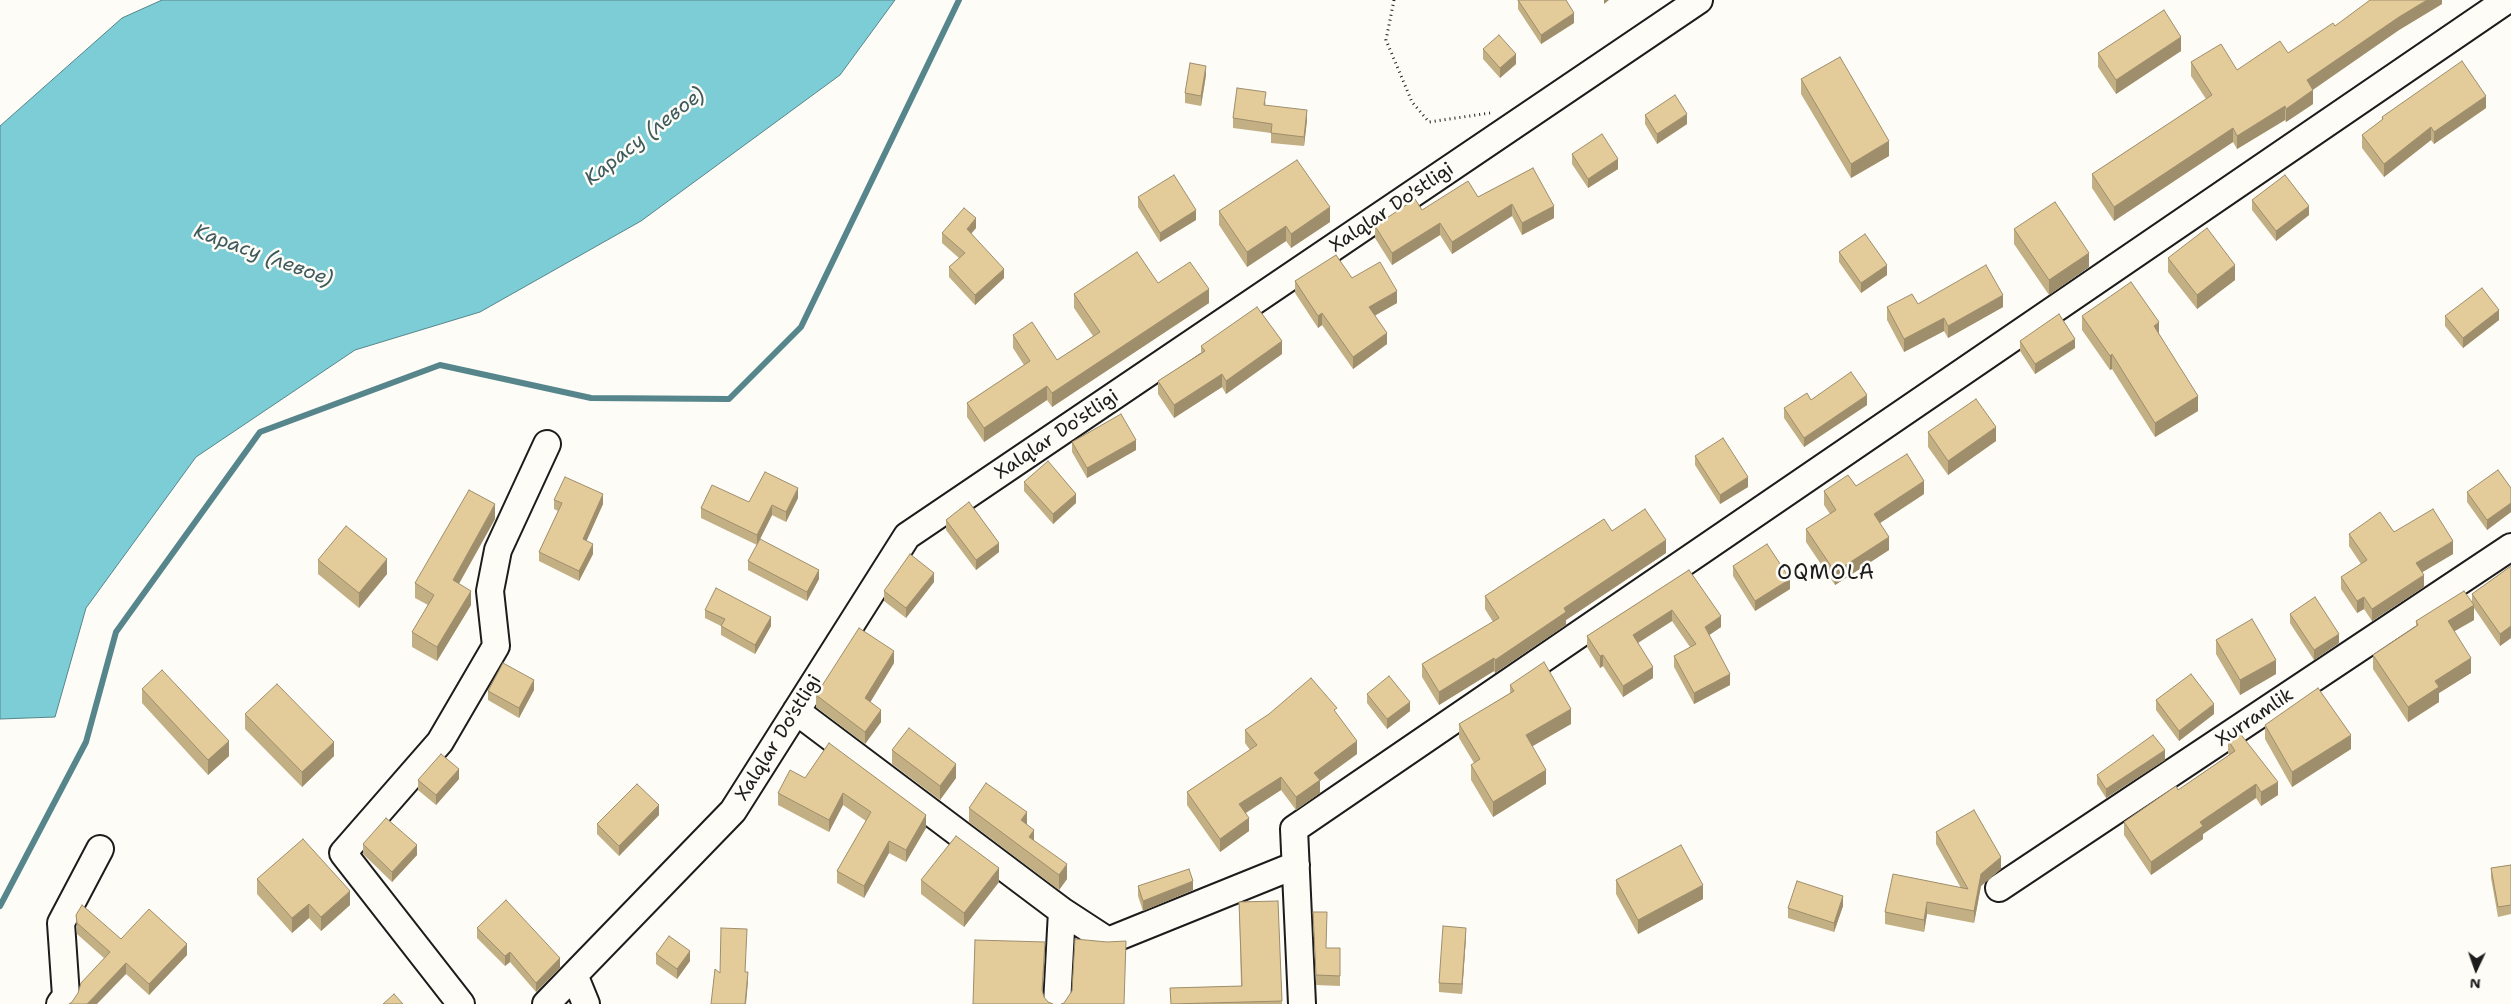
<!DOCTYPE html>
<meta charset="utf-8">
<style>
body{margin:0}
#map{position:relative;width:2511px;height:1004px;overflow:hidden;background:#fdfcf7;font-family:"Shantell Sans",sans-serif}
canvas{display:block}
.north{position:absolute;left:2451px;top:944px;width:50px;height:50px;-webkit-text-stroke:4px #fdfcf7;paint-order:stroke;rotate:183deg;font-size:14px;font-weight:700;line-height:20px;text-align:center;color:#1c1c1c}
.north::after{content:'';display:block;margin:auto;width:18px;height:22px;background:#1c1c1c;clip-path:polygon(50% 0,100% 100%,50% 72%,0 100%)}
</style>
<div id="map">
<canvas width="2511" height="1004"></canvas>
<div class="north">N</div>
</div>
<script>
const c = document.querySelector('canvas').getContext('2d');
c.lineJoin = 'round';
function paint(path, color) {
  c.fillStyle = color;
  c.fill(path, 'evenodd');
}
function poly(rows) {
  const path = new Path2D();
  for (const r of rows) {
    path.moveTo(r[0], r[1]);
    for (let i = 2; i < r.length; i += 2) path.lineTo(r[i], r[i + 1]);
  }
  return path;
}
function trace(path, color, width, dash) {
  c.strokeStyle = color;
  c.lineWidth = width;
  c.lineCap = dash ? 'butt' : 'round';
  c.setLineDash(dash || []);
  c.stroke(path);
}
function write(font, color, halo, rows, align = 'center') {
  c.font = font + ' "Shantell Sans",sans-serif';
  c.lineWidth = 5;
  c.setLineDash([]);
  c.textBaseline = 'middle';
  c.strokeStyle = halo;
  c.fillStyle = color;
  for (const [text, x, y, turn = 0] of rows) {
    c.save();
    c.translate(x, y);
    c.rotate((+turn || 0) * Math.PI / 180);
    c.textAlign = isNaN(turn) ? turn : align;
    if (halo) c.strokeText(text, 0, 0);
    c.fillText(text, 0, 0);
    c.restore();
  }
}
const water = poly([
 [162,0,895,0,840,75,641,221,480,312,355,350,196,457,86,608,55,717,0,719,0,126,122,18,162,0]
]);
const stream = poly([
 [0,906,86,742,116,632,260,432,440,365,591,398,729,399,801,327,959,0]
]);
const path = poly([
 [1394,0,1386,40,1412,102,1429,122,1490,113]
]);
const minor = poly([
 [796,711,1062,911,1108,941,1296,865],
 [1999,888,2511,547],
 [575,977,586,1004],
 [60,1004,66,996,61,923,100,849],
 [461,1004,343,853,440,742,496,646,490,591,498,550,547,444],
 [546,1004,733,811,907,536,1699,0],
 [1057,1004,1062,911],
 [1302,1004,1294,829,2507,0]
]);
const wall = poly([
 [1518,0,1574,23,1541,44,1518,9],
 [2442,0,2442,4,2399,30,2313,89,2313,104,2286,122,2285,120,2237,149,2233,142,2114,221,2092,188,2092,174,2206,99,2191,76,2191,62,2237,70,2288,53,2335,26],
 [1483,49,1516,64,1500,78,1483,59],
 [2181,51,2116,94,2098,67,2098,53],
 [1206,75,1201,106,1185,103,1185,93],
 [1801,79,1889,156,1851,178,1801,94],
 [1266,102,1265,105,1307,120,1304,146,1271,143,1271,133,1233,128,1233,118],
 [2486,108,2434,144,2431,140,2384,177,2362,148,2362,135,2382,120,2382,117],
 [1645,115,1687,124,1657,144,1645,124],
 [1572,154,1618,169,1588,188,1572,164],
 [1533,168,1554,218,1522,235,1512,216,1452,254,1440,235,1392,265,1375,238,1375,226,1422,210,1478,197],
 [1138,197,1196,220,1160,242,1138,207],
 [2252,200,2309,215,2276,241,2252,210],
 [1219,211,1330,222,1291,248,1286,241,1247,267,1219,225],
 [976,228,971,233,1004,278,975,305,949,277,949,267,959,258,942,243,942,233],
 [2014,229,2089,267,2049,295,2014,244],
 [1839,252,1887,275,1861,293,1839,262],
 [2168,258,2235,280,2197,309,2168,272],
 [1352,278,1397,303,1375,315,1387,344,1353,369,1322,325,1318,328,1295,293,1295,281],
 [1158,283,1209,303,1052,407,1047,400,984,442,967,417,967,403,1024,365,1013,348,1013,335,1057,360,1093,336,1074,308,1074,294],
 [1887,307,2003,307,1948,338,1944,331,1904,352,1887,320],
 [2082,316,2159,334,2198,411,2155,437,2112,369,2110,370,2082,330],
 [2445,316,2499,320,2463,348,2445,326],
 [2020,341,2075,348,2035,374,2020,351],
 [1201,346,1282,354,1226,394,1222,387,1174,418,1158,394,1158,381,1201,353],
 [1867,405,1804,447,1784,418,1784,408],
 [1928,432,1996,441,1948,475,1928,447],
 [1072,442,1136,450,1087,478,1072,452],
 [1695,456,1748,487,1720,504,1695,465],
 [1024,482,1076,503,1053,524,1024,491],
 [1856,486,1924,494,1880,523,1889,550,1835,585,1806,542,1806,529,1830,514,1824,505,1824,491],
 [2511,488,2511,512,2487,530,2467,502,2467,492],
 [798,498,786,522,772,515,759,541,819,579,807,601,748,570,748,561,757,545,701,518,701,508,749,502],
 [554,500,603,504,586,541,593,554,579,581,539,561,539,552,558,511,554,509],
 [495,519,459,584,471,605,437,661,412,647,412,632,428,605,415,598,415,583],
 [946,520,999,552,976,570,946,530],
 [1612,531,1666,553,1566,620,1566,625,1495,673,1494,671,1439,705,1422,677,1422,664,1493,622,1485,609,1485,596],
 [2394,532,2453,554,2422,572,2424,587,2372,621,2364,609,2357,613,2341,589,2341,577,2361,564,2349,546,2349,534],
 [318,560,387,574,359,608,318,574],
 [1733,566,1790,589,1755,611,1733,576],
 [2511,566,2511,638,2500,646,2474,608,2474,620,2454,631,2471,673,2439,693,2439,702,2408,722,2373,669,2373,655,2416,627,2416,621,2472,603,2472,594],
 [1689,570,1721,627,1709,635,1730,685,1694,704,1674,667,1674,656,1690,647,1672,621,1638,643,1653,678,1623,697,1603,666,1600,668,1587,647,1587,636],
 [934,582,906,618,884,601,884,591],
 [705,610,771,626,755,654,721,635,721,626,705,618],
 [2290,614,2339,643,2314,660,2290,623],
 [2216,640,2276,674,2240,695,2216,654],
 [894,663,870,702,881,722,865,744,816,707,816,695],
 [1510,685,1571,724,1532,746,1546,784,1493,817,1471,780,1471,765,1474,763,1459,738,1459,724,1510,693],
 [142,689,229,756,208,775,142,703],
 [534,690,519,718,488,700,488,691],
 [1367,694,1410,711,1387,729,1367,703],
 [2156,700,2214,714,2179,741,2156,710],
 [245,714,334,756,302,787,245,729],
 [1337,714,1357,754,1320,781,1320,793,1296,810,1281,790,1246,813,1249,831,1220,852,1187,805,1187,792,1250,750,1245,743,1245,730],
 [2265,725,2351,749,2292,787,2265,739],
 [2228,740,2278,795,2261,806,2256,798,2203,834,2203,839,2151,875,2124,835,2124,822,2178,790,2229,755,2228,753],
 [829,743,926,828,906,862,889,853,864,898,837,883,837,871,866,821,843,805,829,832,778,805,778,793,805,778],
 [892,750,956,778,940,800,892,764],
 [2165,760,2106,798,2097,784,2097,775],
 [459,779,436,805,418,790,418,780],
 [969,808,1027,824,1034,841,1067,879,1059,890,969,822],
 [659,815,619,856,597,834,597,824],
 [1936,832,2001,869,1981,886,1974,923,1927,914,1924,932,1885,924,1885,912,1961,888,1936,844],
 [363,844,417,855,392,882,363,854],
 [2511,865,2511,914,2498,917,2491,878,2491,868],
 [257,879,350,905,321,931,309,918,292,933,257,894],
 [921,880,999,882,964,927,921,894],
 [1616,880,1703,899,1638,934,1616,894],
 [1138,886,1193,890,1143,911,1138,896],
 [1278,901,1282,1004,1171,1004,1170,988,1241,986,1239,902],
 [1843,906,1834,932,1788,918,1788,908],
 [1313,912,1326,948,1340,948,1340,986,1316,985],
 [76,915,121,939,187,955,149,995,126,974,72,1002,104,958,77,934],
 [477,928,560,968,536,992,510,962,505,966,477,938],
 [1466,937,1462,994,1439,992,1439,983],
 [656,954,690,961,677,979,656,964]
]);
const shadedWall = poly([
 [1604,0,1609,0,1604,4],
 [2427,0,2442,0,2442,4,2399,30,2307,94,2307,80,2399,17],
 [1574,13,1574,23,1541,44,1541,35],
 [2181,37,2181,51,2116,94,2116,80],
 [1516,54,1516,64,1500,78,1500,68],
 [1206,66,1206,75,1201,106,1201,96],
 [2313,90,2313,104,2286,122,2286,109],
 [2486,96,2486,108,2434,144,2434,132],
 [2285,106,2285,120,2237,149,2237,136],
 [1307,110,1307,120,1304,146,1304,137],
 [1687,114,1687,124,1657,144,1657,134],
 [2431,127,2431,140,2384,177,2384,164],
 [2233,128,2233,142,2114,221,2114,207],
 [1889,141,1889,156,1851,178,1851,164],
 [1618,159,1618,169,1588,188,1588,179],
 [1512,204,1512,216,1452,254,1452,242],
 [1554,206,1554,218,1522,235,1522,223],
 [2309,206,2309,215,2276,241,2276,231],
 [1330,207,1330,222,1291,248,1291,234],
 [1196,210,1196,220,1160,242,1160,233],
 [976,218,976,228,967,239,967,229],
 [1440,223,1440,235,1392,265,1392,253],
 [1286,226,1286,241,1247,267,1247,252],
 [2089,253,2089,267,2049,295,2049,280],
 [1887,265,1887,275,1861,293,1861,283],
 [2235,265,2235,280,2197,309,2197,295],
 [1004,269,1004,278,975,305,975,295],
 [1209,289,1209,303,1052,407,1052,393],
 [1397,291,1397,303,1369,319,1369,307],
 [2003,295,2003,307,1948,338,1948,326],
 [2499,310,2499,320,2463,348,2463,338],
 [1322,313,1322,325,1318,328,1318,316],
 [1944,318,1944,331,1904,352,1904,339],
 [2159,322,2159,337,2154,326],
 [1387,333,1387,344,1353,369,1353,357],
 [2075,339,2075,348,2035,374,2035,364],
 [1282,341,1282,354,1226,394,1226,381],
 [2112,354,2112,369,2110,370,2110,356],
 [1222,374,1222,387,1174,418,1174,405],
 [1047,386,1047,400,984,442,984,428],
 [1867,395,1867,405,1804,447,1804,438],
 [2198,396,2198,411,2155,437,2155,423],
 [1996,427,1996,441,1948,475,1948,461],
 [1136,440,1136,450,1087,478,1087,468],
 [1748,477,1748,487,1720,504,1720,495],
 [1924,481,1924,494,1874,527,1874,514],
 [798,488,798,498,786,522,786,512],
 [603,494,603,504,583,549,583,539],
 [1076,494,1076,503,1053,524,1053,514],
 [2511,503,2511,512,2487,530,2487,520],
 [495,504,495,519,453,594,453,580],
 [772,505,772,515,757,545,757,535],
 [1889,537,1889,550,1835,585,1835,572],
 [1666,540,1666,553,1566,620,1566,625,1495,673,1495,660,1564,608],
 [2453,541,2453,554,2416,576,2416,563],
 [999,543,999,552,976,570,976,560],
 [593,544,593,554,579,581,579,571],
 [387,559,387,574,359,608,359,593],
 [819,570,819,579,807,601,807,592],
 [934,573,934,582,906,618,906,608],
 [2424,575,2424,587,2372,621,2372,609],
 [1790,579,1790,589,1755,611,1755,601],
 [471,591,471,605,437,661,437,647],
 [2364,597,2364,609,2357,613,2357,601],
 [2474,605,2474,620,2448,635,2448,621],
 [1672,610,1672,621,1633,646,1633,635],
 [1721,616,1721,627,1705,638,1705,627],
 [771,617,771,626,755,654,755,645],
 [2511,626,2511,638,2500,646,2500,634],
 [2339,634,2339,643,2314,660,2314,650],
 [894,651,894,663,865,711,865,698],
 [1603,655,1603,666,1600,668,1600,656],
 [1494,658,1494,671,1439,705,1439,692],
 [2471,658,2471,673,2439,693,2439,702,2408,722,2408,707,2435,681],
 [2276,660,2276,674,2240,695,2240,680],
 [1653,667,1653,678,1623,697,1623,686],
 [1730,674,1730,685,1694,704,1694,693],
 [534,680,534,690,519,718,519,708],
 [1410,702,1410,711,1387,729,1387,719],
 [2214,704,2214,714,2179,741,2179,731],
 [1571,709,1571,724,1526,750,1526,735],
 [881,710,881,722,865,744,865,732],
 [2351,735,2351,749,2292,787,2292,772],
 [229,741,229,756,208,775,208,760],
 [1357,741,1357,754,1320,781,1320,793,1296,810,1296,797,1314,773],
 [334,742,334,756,302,787,302,772],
 [2165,750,2165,760,2106,798,2106,789],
 [956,764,956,778,940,800,940,786],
 [459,769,459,779,436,805,436,795],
 [1546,770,1546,784,1493,817,1493,802],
 [1281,777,1281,790,1239,817,1239,804],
 [2278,782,2278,795,2261,806,2261,792],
 [2256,784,2256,798,2203,834,2203,839,2151,875,2151,862,2200,822],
 [843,793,843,805,829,832,829,820],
 [659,805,659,815,619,856,619,846],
 [1027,812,1027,826,1021,820],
 [926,815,926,828,906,862,906,850],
 [1249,818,1249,831,1220,852,1220,839],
 [1034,830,1034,844,1029,837],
 [889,841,889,853,864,898,864,886],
 [417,845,417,855,392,882,392,872],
 [2001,857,2001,869,1981,886,1974,923,1974,911,1981,874],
 [1067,864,1067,879,1059,890,1059,875],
 [999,868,999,882,964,927,964,913],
 [1193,881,1193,890,1143,911,1143,901],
 [1703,885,1703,899,1638,934,1638,920],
 [350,891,350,905,321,931,321,917],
 [1843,896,1843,906,1834,932,1834,923],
 [1927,902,1927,914,1924,932,1924,920],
 [309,904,309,918,292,933,292,918],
 [1466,928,1466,937,1462,994,1462,984],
 [1045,942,1045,956,1042,1004,1042,990],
 [187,944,187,955,149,995,149,984],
 [690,951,690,961,677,979,677,969],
 [510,952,510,962,505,966,505,956],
 [560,958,560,968,536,992,536,983],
 [126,963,126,974,97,1004,87,1004],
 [748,972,748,982,746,1004,745,1004]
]);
const building = poly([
 [1518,0,1566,0,1574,13,1541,35,1518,0],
 [2370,0,2427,0,2399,17,2307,80,2313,90,2286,109,2285,106,2237,136,2233,128,2114,207,2092,174,2212,95,2191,62,2221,44,2237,70,2280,41,2288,53,2333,23,2335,26,2370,0],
 [2164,10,2181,37,2116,80,2098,53,2164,10],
 [1499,35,1516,54,1500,68,1483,49,1499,35],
 [1840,57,1889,141,1851,164,1801,79,1840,57],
 [2462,61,2486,96,2434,132,2431,127,2384,164,2362,135,2383,119,2382,117,2462,61],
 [1190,63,1206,66,1201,96,1185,93,1190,63],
 [1237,88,1266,92,1264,105,1307,110,1304,137,1271,133,1272,124,1233,118,1237,88],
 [1675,95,1687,114,1657,134,1645,115,1675,95],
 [1602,134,1618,159,1588,179,1572,154,1602,134],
 [1297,160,1330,207,1291,234,1286,226,1247,252,1219,211,1297,160],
 [1533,168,1554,206,1522,223,1512,204,1452,242,1440,223,1392,253,1375,226,1415,199,1422,210,1468,181,1478,197,1533,168],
 [1174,175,1196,210,1160,233,1138,197,1174,175],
 [2285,175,2309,206,2276,231,2252,200,2285,175],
 [2055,202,2089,253,2049,280,2014,229,2055,202],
 [964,208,976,218,967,229,1004,269,975,295,949,267,965,253,942,233,964,208],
 [2207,228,2235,265,2197,295,2168,258,2207,228],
 [1865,234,1887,265,1861,283,1839,252,1865,234],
 [1137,252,1158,283,1190,262,1209,289,1052,393,1047,386,984,428,967,403,1030,361,1013,335,1032,322,1057,360,1100,332,1074,294,1137,252],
 [1336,255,1352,278,1380,262,1397,291,1369,307,1387,333,1353,357,1322,313,1318,316,1295,281,1336,255],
 [1986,265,2003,295,1948,326,1944,318,1904,339,1887,307,1912,294,1918,304,1986,265],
 [2131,282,2159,322,2154,326,2198,396,2155,423,2112,354,2110,356,2082,316,2131,282],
 [2482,288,2499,310,2463,338,2445,316,2482,288],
 [1257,307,1282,341,1226,381,1222,374,1174,405,1158,381,1205,351,1201,346,1257,307],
 [2059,314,2075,339,2035,364,2020,341,2059,314],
 [1851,372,1867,395,1804,438,1784,408,1807,393,1811,400,1851,372],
 [1976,399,1996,427,1948,461,1928,432,1976,399],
 [1121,414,1136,440,1087,468,1072,442,1121,414],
 [1723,438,1748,477,1720,495,1695,456,1723,438],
 [1907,454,1924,481,1874,514,1889,537,1835,572,1806,529,1836,510,1824,491,1848,475,1856,486,1907,454],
 [1048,461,1076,494,1053,514,1024,482,1048,461],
 [2498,470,2511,488,2511,503,2487,520,2467,492,2498,470],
 [765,472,798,488,786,512,772,505,757,535,701,508,712,485,749,502,765,472],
 [565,477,603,494,583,539,593,544,579,571,539,552,562,503,554,500,565,477],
 [469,490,495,504,453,580,471,591,437,647,412,632,434,595,415,583,469,490],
 [969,502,999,543,976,560,946,520,969,502],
 [1645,509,1666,540,1564,608,1566,612,1495,660,1494,658,1439,692,1422,664,1499,618,1485,596,1604,519,1612,531,1645,509],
 [2433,509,2453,541,2416,563,2424,575,2372,609,2364,597,2357,601,2341,577,2367,560,2349,534,2380,512,2394,532,2433,509],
 [346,526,387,559,359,593,318,560,346,526],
 [760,539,819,570,807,592,748,561,760,539],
 [1767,544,1790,579,1755,601,1733,566,1767,544],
 [910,554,934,573,906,608,884,591,910,554],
 [2511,566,2511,626,2500,634,2472,594,2511,566],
 [1689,570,1721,616,1705,627,1730,674,1694,693,1674,656,1696,644,1672,610,1633,635,1653,667,1623,686,1603,655,1600,656,1587,636,1689,570],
 [716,588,771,617,755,645,721,626,725,619,705,610,716,588],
 [2464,591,2474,605,2448,621,2471,658,2435,681,2439,687,2408,707,2373,655,2418,625,2416,621,2464,591],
 [2315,597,2339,634,2314,650,2290,614,2315,597],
 [2252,619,2276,660,2240,680,2216,640,2252,619],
 [859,628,894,651,865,698,881,710,865,732,816,695,859,628],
 [1544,662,1571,709,1526,735,1546,770,1493,802,1471,765,1480,759,1459,724,1514,691,1510,685,1544,662],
 [503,663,534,680,519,708,488,691,503,663],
 [162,670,229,741,208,760,142,689,162,670],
 [2191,674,2214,704,2179,731,2156,700,2191,674],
 [1389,676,1410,702,1387,719,1367,694,1389,676],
 [1311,678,1337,708,1334,710,1357,741,1314,773,1320,780,1296,797,1281,777,1239,804,1249,818,1220,839,1187,792,1257,745,1245,730,1269,714,1311,678],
 [277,684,334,742,302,772,245,714,277,684],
 [2318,688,2351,735,2292,772,2265,725,2318,688],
 [909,728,956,764,940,786,892,750,909,728],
 [2239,732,2278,782,2261,792,2256,784,2200,822,2203,826,2151,862,2124,822,2176,786,2178,790,2235,751,2228,740,2239,732],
 [2153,735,2165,750,2106,789,2097,775,2153,735],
 [829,743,926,815,906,850,889,841,864,886,837,871,871,812,843,793,829,820,778,793,790,770,805,778,829,743],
 [441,754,459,769,436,795,418,780,441,754],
 [986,783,1027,812,1021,820,1034,830,1029,837,1067,864,1059,875,969,808,986,783],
 [637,784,659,805,619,846,597,824,637,784],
 [1974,810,2001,857,1981,874,1974,911,1927,902,1924,920,1885,912,1893,874,1968,889,1936,832,1974,810],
 [386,818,417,845,392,872,363,844,386,818],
 [956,836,999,868,964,913,921,880,956,836],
 [303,839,350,891,321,917,309,904,292,918,257,879,303,839],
 [1681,845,1703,885,1638,920,1616,880,1681,845],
 [2511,865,2511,905,2498,907,2491,868,2511,865],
 [1189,869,1193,881,1143,901,1138,886,1189,869],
 [1797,881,1843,896,1834,923,1788,908,1797,881],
 [506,900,560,958,536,983,510,952,505,956,477,928,506,900],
 [1278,901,1282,1001,1171,1004,1170,988,1242,986,1239,902,1278,901],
 [82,905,121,939,149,909,187,944,149,984,126,963,87,1004,69,1004,72,1002,78,993,81,983,110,952,77,923,76,915,82,905],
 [1313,912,1327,912,1326,948,1340,948,1340,976,1316,975,1313,912],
 [1443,926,1466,928,1462,984,1439,983,1443,926],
 [721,928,747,929,745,972,748,972,745,1004,711,1004,715,969,720,973,721,928],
 [669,936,690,951,677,969,656,954,669,936],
 [1075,939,1107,942,1126,941,1124,1004,1061,1004,1064,1003,1072,991,1075,939],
 [975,940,1045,942,1042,990,1044,997,1048,1002,1053,1004,973,1004,975,940],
 [394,994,403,1004,383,1004,394,994]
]);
const streetNames = [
 ["Xalqlar Do'stligi",1392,208,-34],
 ["Xalqlar Do'stligi",1057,435,-34],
 ["Xurramlik",2255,718,-34],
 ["Xalqlar Do'stligi",779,738,-58]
];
const waterNames = [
 ["Карасу (левое)",645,137,-38],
 ["Карасу (левое)",263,256,20]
];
const quarterNames = [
 ["OQMOLA",1826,574]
];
paint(water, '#7ccdd5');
trace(water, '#56868b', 1);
trace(stream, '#56868b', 6);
trace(minor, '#1c1c1c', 30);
trace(path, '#1c1c1c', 3, [1, 4]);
trace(minor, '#fdfcf7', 26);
paint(wall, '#c3af84');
paint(shadedWall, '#9f8e6c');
paint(building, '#e3cb9a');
trace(building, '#9f8e6c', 1);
write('19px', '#1c1c1c', '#fdfcf7', streetNames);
write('italic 20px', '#3e5a5d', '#fdfcf7', waterNames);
c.letterSpacing = '1px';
write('21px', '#1c1c1c', '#fdfcf7', quarterNames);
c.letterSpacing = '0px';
</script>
